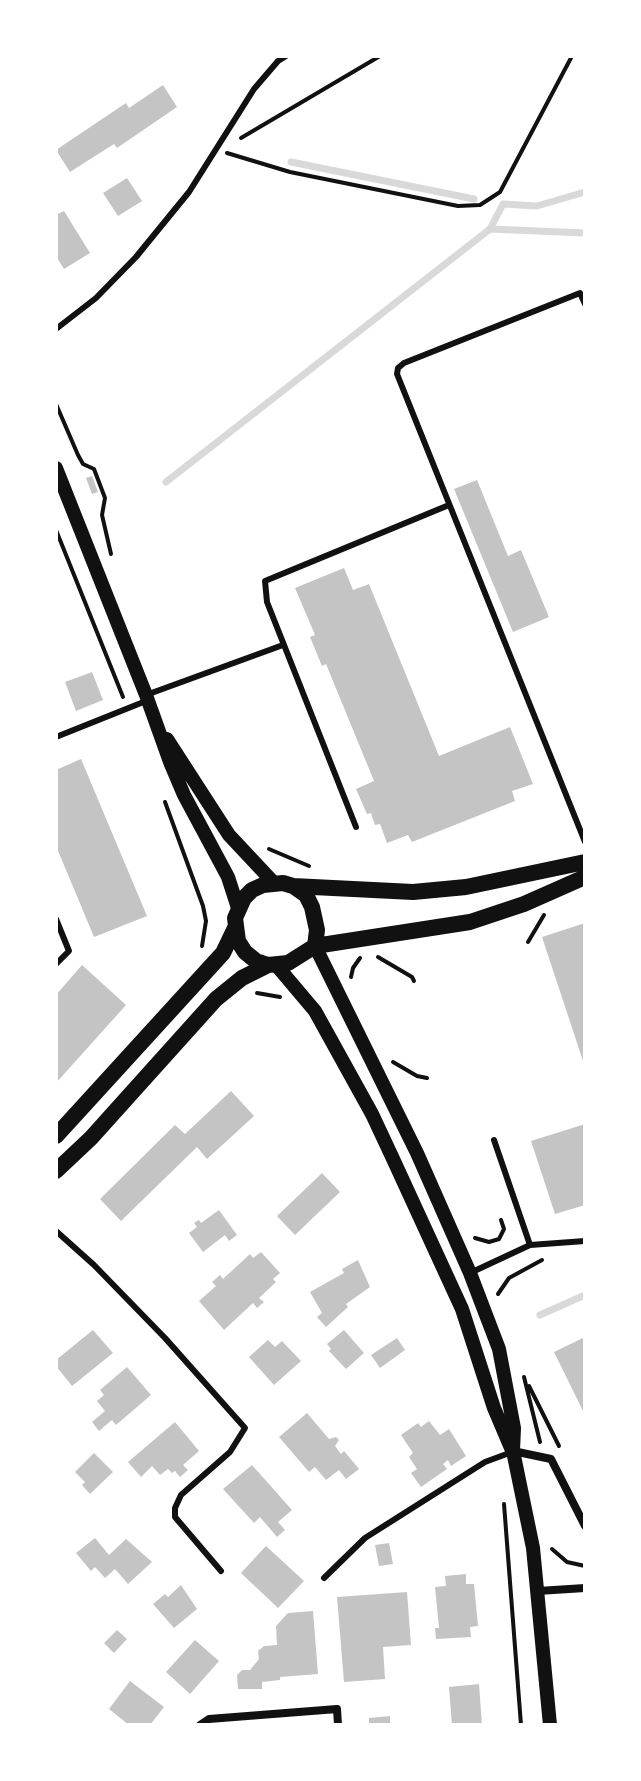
<!DOCTYPE html>
<style>
body{margin:0}
#map{position:relative;width:641px;height:1781px;overflow:hidden;background:#fff;font-family:"Source Sans 3",sans-serif}
canvas{display:block}
.frame{position:absolute;inset:0;border:58px solid #fff;pointer-events:none}
</style>
<div id="map">
<canvas width="641" height="1781"></canvas>
<div class="frame"></div>
</div>
<script>
const c = document.querySelector('canvas').getContext('2d');
c.lineJoin = 'round';
function poly(rows) {
  const path = new Path2D();
  for (const r of rows) {
    path.moveTo(r[0], r[1]);
    for (let i = 2; i < r.length; i += 2) path.lineTo(r[i], r[i + 1]);
  }
  return path;
}
function trace(path, color, width, dash) {
  c.strokeStyle = color;
  c.lineWidth = width;
  c.lineCap = dash ? 'butt' : 'round';
  c.setLineDash(dash || []);
  c.stroke(path);
}
function paint(path, color) {
  c.fillStyle = color;
  c.fill(path, 'evenodd');
}
const stream = poly([
 [291,162,474,199],
 [490,229,503,204,537,206,585,192],
 [166,482,490,229,585,233],
 [540,1315,585,1295]
]);
const building = poly([
 [163,85,177,107,117,148,114,144,70,172,56,150,126,103,129,108],
 [127,178,142,201,118,216,103,193],
 [64,211,90,253,64,269,56,256,56,215],
 [92,476,98,492,92,494,86,478],
 [477,480,508,556,521,550,549,617,513,632,454,489],
 [344,568,353,590,369,584,439,756,510,727,533,784,512,791,515,801,412,842,408,835,387,843,380,824,375,825,371,813,367,814,356,789,374,781,326,664,322,666,310,637,315,635,295,588],
 [92,672,103,700,76,711,65,682],
 [81,759,147,916,94,937,56,846,56,770],
 [585,923,585,1064,584,1064,542,937],
 [82,965,126,1005,56,1083,56,995],
 [231,1091,254,1116,207,1159,197,1147,121,1221,100,1199,175,1125,185,1134],
 [585,1124,585,1205,555,1214,531,1141],
 [322,1173,340,1192,295,1235,277,1216],
 [219,1210,237,1235,229,1241,225,1235,203,1252,189,1233,197,1227,194,1223,199,1220,201,1223],
 [261,1252,280,1273,273,1279,276,1282,259,1298,264,1302,257,1308,253,1303,224,1330,199,1301,216,1286,212,1282,220,1275,223,1279,250,1254,253,1258],
 [358,1260,370,1287,346,1304,348,1307,326,1327,317,1317,322,1313,310,1292,344,1273,342,1269],
 [93,1330,113,1353,72,1386,56,1366,56,1360],
 [344,1330,364,1353,346,1369,329,1351,331,1349,327,1344],
 [397,1338,405,1350,380,1368,371,1355],
 [583,1338,585,1342,585,1415,554,1352],
 [268,1340,275,1347,282,1341,301,1361,274,1385,249,1357],
 [127,1367,151,1395,116,1425,112,1420,99,1431,92,1422,105,1411,97,1401,104,1395,100,1390],
 [307,1413,329,1439,336,1437,339,1440,335,1446,341,1454,344,1451,359,1469,346,1479,339,1470,326,1480,315,1467,309,1472,279,1437],
 [429,1421,440,1435,449,1429,466,1456,451,1466,448,1460,443,1464,447,1469,421,1487,411,1473,417,1469,409,1457,413,1453,401,1435,418,1423,421,1427],
 [175,1422,199,1451,183,1465,188,1470,180,1477,175,1471,172,1473,168,1469,160,1475,152,1466,141,1477,128,1462],
 [94,1453,113,1472,90,1494,82,1485,85,1482,75,1472],
 [252,1465,292,1510,278,1522,285,1530,277,1537,260,1517,254,1523,223,1489],
 [95,1538,109,1555,126,1539,152,1562,128,1584,115,1569,105,1578,95,1567,91,1571,76,1553],
 [389,1543,393,1564,379,1566,375,1545],
 [266,1546,304,1581,278,1608,241,1573],
 [466,1574,466,1584,474,1584,478,1626,470,1627,471,1637,436,1639,435,1628,439,1628,435,1587,446,1586,445,1576],
 [181,1585,197,1609,174,1628,153,1604,165,1594,168,1597],
 [407,1592,411,1645,383,1647,385,1679,344,1682,337,1597],
 [313,1611,318,1674,280,1677,280,1680,262,1682,262,1689,238,1689,237,1675,242,1670,250,1670,259,1659,258,1651,264,1646,277,1645,276,1626,288,1613],
 [117,1630,127,1639,114,1653,104,1643],
 [195,1640,219,1661,190,1694,166,1672],
 [130,1681,164,1707,150,1725,129,1725,109,1709],
 [479,1684,482,1725,452,1725,449,1687],
 [390,1716,390,1725,369,1725,369,1718]
]);
const path = poly([
 [241,138,380,56],
 [227,153,290,172,458,206,480,205,500,192,572,56],
 [56,404,78,455,83,464,94,469,105,498,102,515,111,554],
 [56,530,123,697],
 [165,802,203,906,206,921,202,946],
 [269,849,309,866],
 [528,942,544,915],
 [378,957,412,977,414,981],
 [351,977,353,968,360,958],
 [257,993,280,997],
 [393,1062,417,1076,427,1078],
 [475,1238,489,1242,499,1239,504,1229,501,1220],
 [498,1294,509,1278,542,1260],
 [524,1377,540,1442],
 [529,1386,559,1446],
 [504,1504,521,1725],
 [552,1549,567,1562,585,1566]
]);
const service = poly([
 [585,304,580,293,404,363,398,368,397,374,585,842],
 [56,329,96,298,136,257,189,192,254,89,278,61,286,56],
 [146,695,283,645],
 [56,737,146,701],
 [356,827,267,602,265,581,449,505],
 [56,919,69,951,56,964],
 [494,1140,530,1245],
 [56,1231,94,1265,165,1338,245,1428,230,1452,181,1495,175,1508,175,1517,221,1571],
 [470,1273,530,1245,585,1241],
 [324,1578,365,1538,485,1462,512,1452]
]);
const minor = poly([
 [513,1451,551,1459,585,1526],
 [538,1591,585,1588],
 [200,1725,209,1719,337,1709,338,1725]
]);
const tertiary = poly([
 [56,468,146,695,170,762,184,795,228,877,238,908],
 [167,739,229,835,274,883],
 [315,946,417,1153,470,1273,499,1349,514,1428,513,1451,533,1548,550,1725],
 [277,966,315,1011,372,1114,394,1161,462,1309,494,1408,511,1448]
]);
const secondary = poly([
 [283,883,293,886,306,895,312,907,317,930,315,946,288,963,268,965,256,961,245,952,238,941,235,918,244,898,252,890,263,885,283,883],
 [293,886,413,892,466,887,585,862],
 [315,946,470,922,524,904,585,877],
 [56,1136,223,953,235,928],
 [56,1171,91,1138,216,999,242,978,268,965]
]);
trace(stream, '#d9d9d9', 7);
paint(building, '#c4c4c4');
trace(path, '#111', 4);
trace(service, '#111', 6);
trace(minor, '#111', 8);
trace(tertiary, '#111', 14);
trace(secondary, '#111', 16);
</script>
